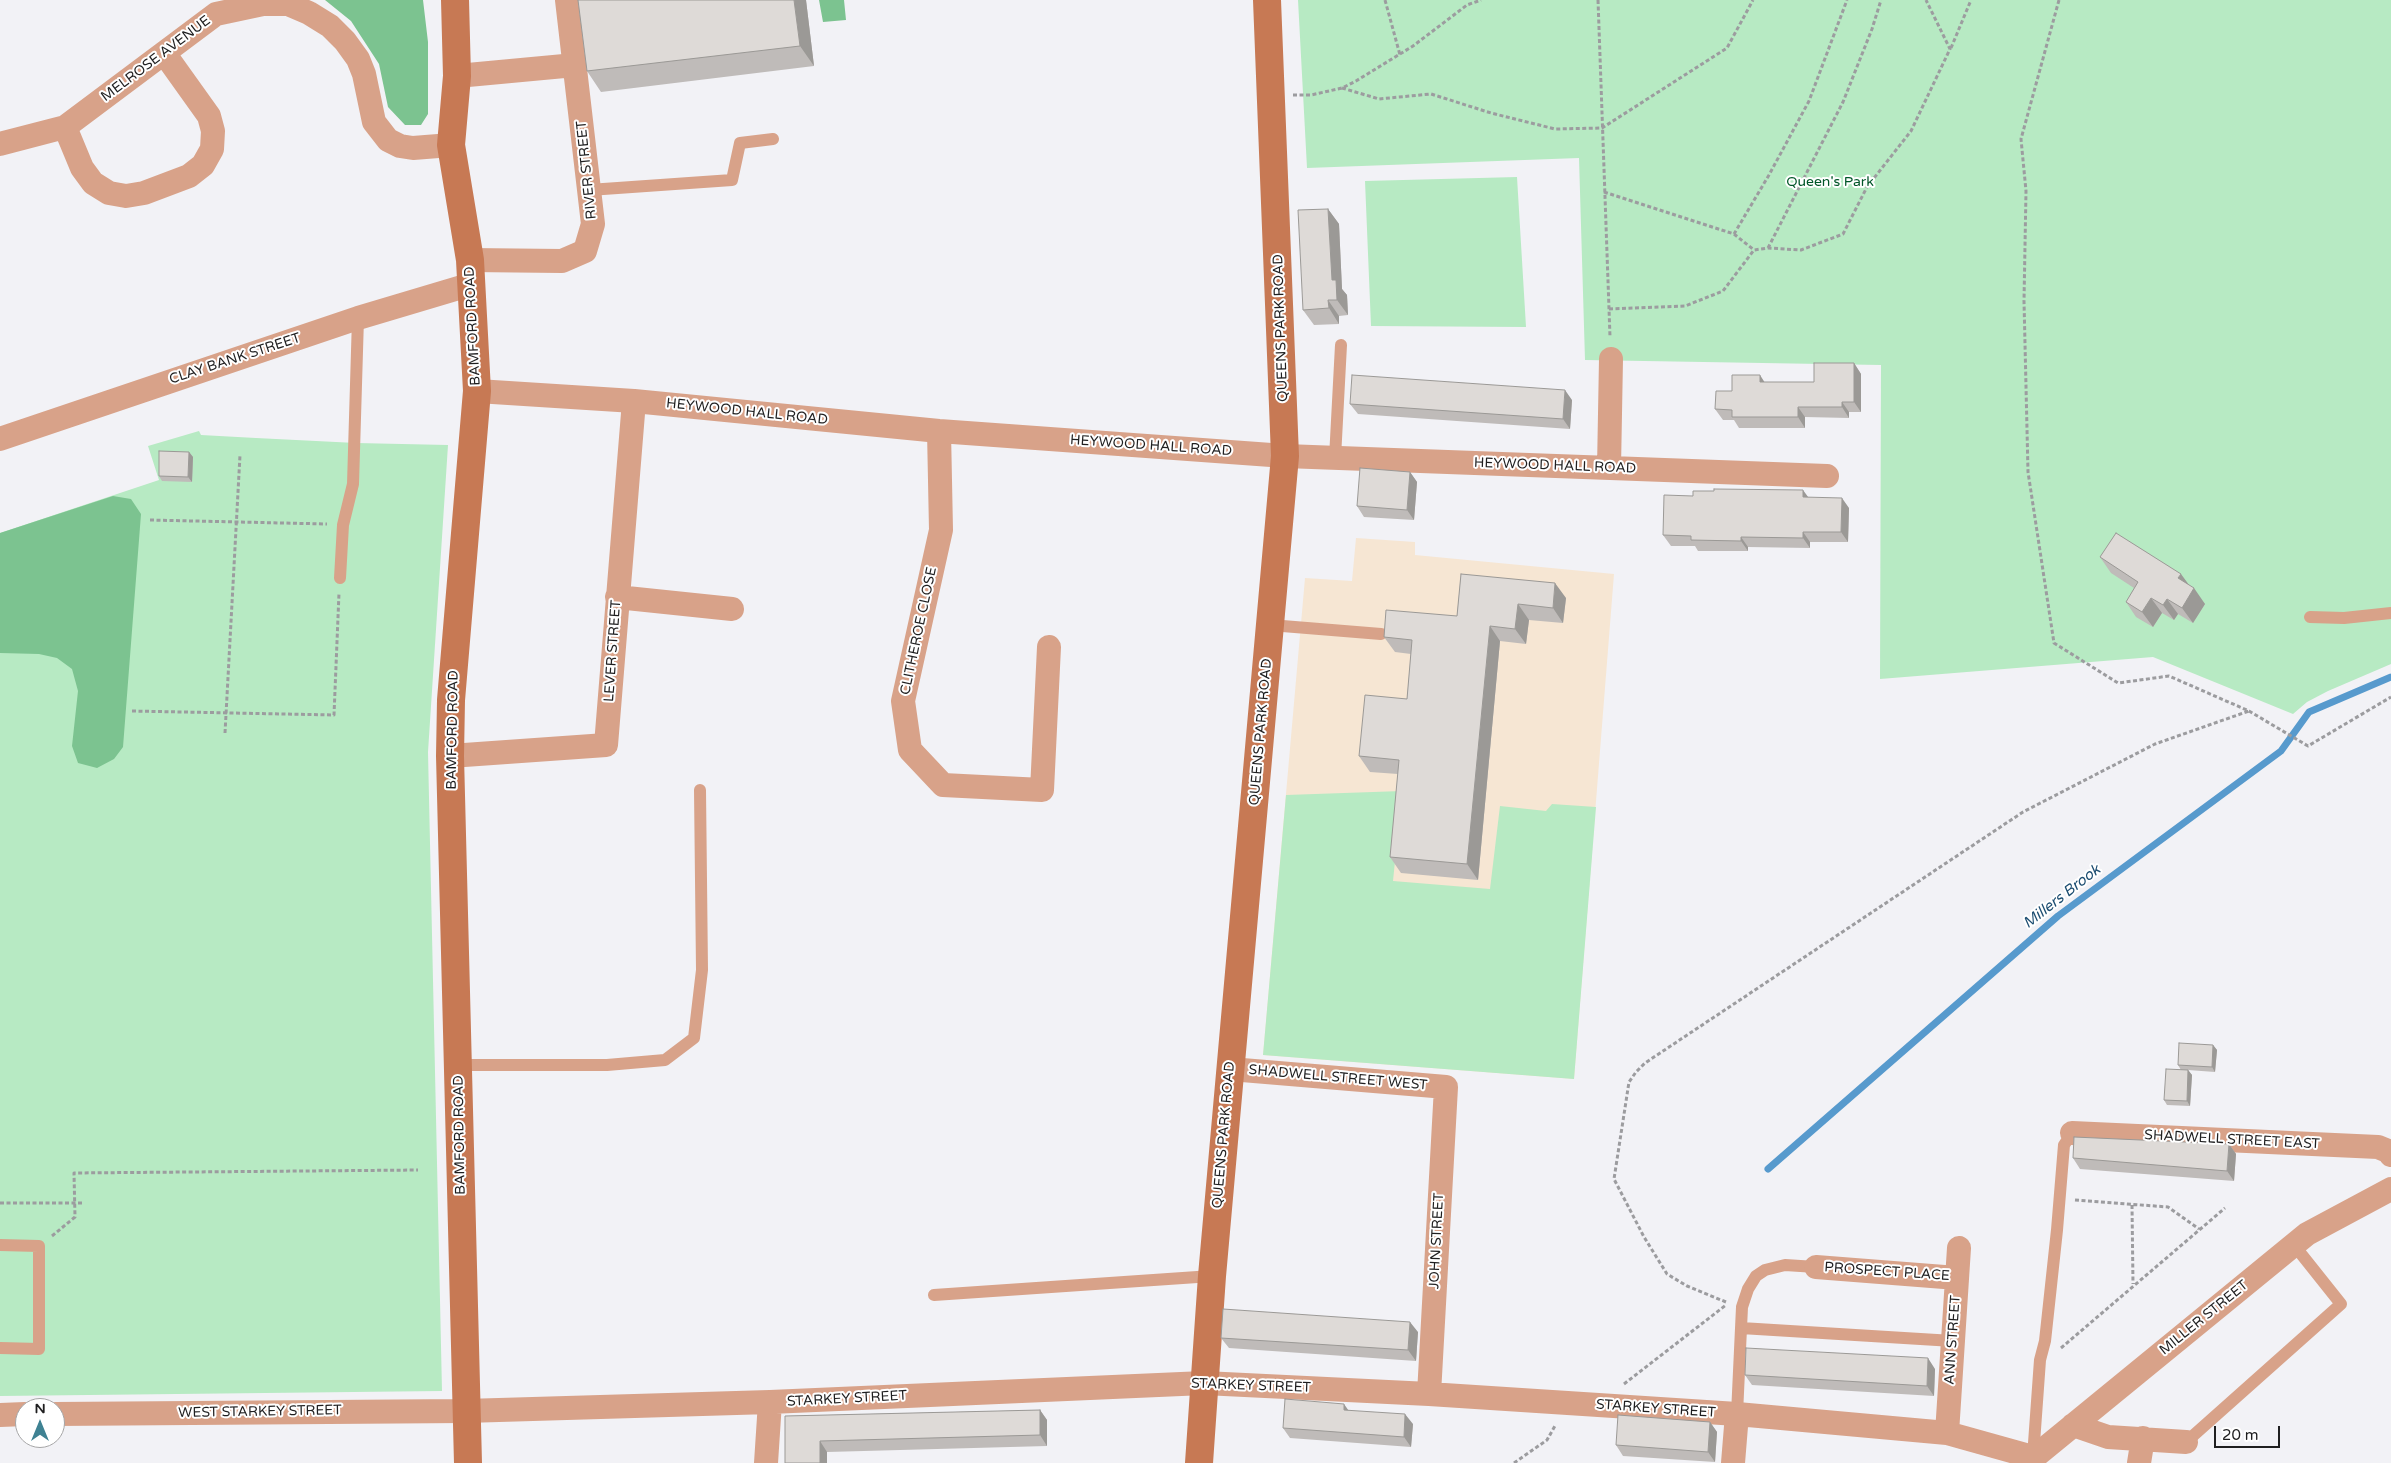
<!DOCTYPE html>
<style>
body{margin:0}
#map{position:relative;width:2391px;height:1463px;overflow:hidden;background:#f2f2f6;font-family:"Varela Round",sans-serif}
canvas{display:block}
.north{position:absolute;left:15px;top:1398px;width:50px;height:50px;box-sizing:border-box;background:#fff;border:1px solid #a5a5a6;border-radius:50%;rotate:0deg;font-size:14px;font-weight:700;line-height:20px;text-align:center;color:#1f1f20}
.north::after{content:'';display:block;margin:auto;width:18px;height:22px;background:#3f8293;clip-path:polygon(50% 0,100% 100%,50% 72%,0 100%)}
.scale{position:absolute;left:2214px;top:1426px;width:66px;height:22px;box-sizing:border-box;border:2px solid #1f1f20;border-top:0;padding-left:6px;font-size:15px;line-height:18px;white-space:nowrap;color:#1f1f20;-webkit-text-stroke:4px #fff;paint-order:stroke}
</style>
<div id="map">
<canvas width="2391" height="1463"></canvas>
<div class="north">N</div>
<div class="scale">20 m</div>
</div>
<script>
const c = document.querySelector('canvas').getContext('2d');
c.lineJoin = 'round';
function paint(path, color) {
  c.fillStyle = color;
  c.fill(path, 'evenodd');
}
function poly(rows) {
  const path = new Path2D();
  for (const r of rows) {
    path.moveTo(r[0], r[1]);
    for (let i = 2; i < r.length; i += 2) path.lineTo(r[i], r[i + 1]);
  }
  return path;
}
function trace(path, color, width, dash) {
  c.strokeStyle = color;
  c.lineWidth = width;
  c.lineCap = dash ? 'butt' : 'round';
  c.setLineDash(dash || []);
  c.stroke(path);
}
function write(font, color, halo, rows, align = 'center') {
  c.font = font + ' "Varela Round",sans-serif';
  c.lineWidth = 4;
  c.setLineDash([]);
  c.textBaseline = 'middle';
  c.strokeStyle = halo;
  c.fillStyle = color;
  for (const [text, x, y, turn = 0] of rows) {
    c.save();
    c.translate(x, y);
    c.rotate((+turn || 0) * Math.PI / 180);
    c.textAlign = isNaN(turn) ? turn : align;
    if (halo) c.strokeText(text, 0, 0);
    c.fillText(text, 0, 0);
    c.restore();
  }
}
const education = poly([
 [1356,538,1415,542,1415,555,1614,574,1574,1079,1263,1055,1305,578,1352,581]
]);
const green = poly([
 [1298,0,2391,0,2391,664,2328,691,2307,702,2293,714,2153,657,1880,679,1881,365,1585,360,1579,158,1307,168],
 [1517,177,1526,327,1371,326,1365,181],
 [199,431,201,435,256,438,356,443,448,445,428,752,442,1391,0,1396,0,533,159,480,148,446],
 [1402,791,1393,881,1490,889,1500,806,1546,811,1552,804,1596,807,1574,1079,1263,1055,1286,795]
]);
const forest = poly([
 [325,0,423,0,428,42,428,114,421,125,405,125,388,107,379,64,351,21],
 [819,0,844,0,846,20,823,22],
 [113,496,131,499,141,514,123,747,114,759,97,768,78,763,72,746,78,691,72,669,57,658,39,654,0,653,0,533]
]);
const stream = poly([
 [1768,1169,2058,916,2281,751,2309,712,2391,677]
]);
const path = poly([
 [1385,0,1400,55],
 [1598,0,1610,337],
 [2059,0,2021,139,2026,191,2024,301,2028,472,2054,643,2118,683,2169,676,2249,711,2308,746,2391,697],
 [1951,48,1971,0],
 [1342,88,1379,99,1431,94,1491,113,1555,129,1602,128,1727,48,1753,0],
 [1293,95,1311,95,1342,88,1356,81,1413,46,1467,5,1481,0],
 [1604,192,1734,234,1769,175,1809,101,1847,0],
 [1734,234,1754,250],
 [1768,248,1843,102,1872,29,1881,0],
 [1609,309,1685,306,1723,291,1754,250,1768,248,1801,250,1843,234,1867,187,1911,131,1950,49,1926,0],
 [150,520,327,524],
 [132,711,334,715,339,593],
 [225,733,240,455],
 [2075,1200,2168,1207,2199,1229],
 [0,1203,83,1203],
 [2132,1205,2133,1284],
 [52,1236,75,1217,74,1173,418,1170],
 [1726,1302,1687,1286,1667,1274,1644,1237,1614,1179,1629,1082,1636,1072,1645,1063,2023,812,2155,744,2249,711],
 [2061,1348,2225,1208],
 [1624,1384,1726,1305],
 [1514,1463,1547,1440,1556,1424]
]);
const lane = poly([
 [589,190,732,180,740,143,773,139],
 [1335,458,1341,345],
 [340,578,343,525,353,484,358,318],
 [2310,617,2344,618,2391,613],
 [1270,625,1381,634],
 [459,1065,607,1065,665,1060,694,1038,702,970,700,790],
 [0,1245,39,1246,39,1349,0,1348],
 [934,1295,1212,1276],
 [1741,1328,1953,1341],
 [1737,1414,1742,1307,1748,1289,1756,1276,1765,1270,1785,1265,1816,1267],
 [2186,1442,2341,1304,2294,1245],
 [2033,1457,2040,1360,2045,1341,2057,1230,2064,1145,2072,1133]
]);
const street = poly([
 [457,76,575,65],
 [65,127,82,168,93,183,109,193,126,196,144,193,189,176,203,165,212,149,213,131,209,116,164,53],
 [0,144,65,127,216,14,263,4,288,4,309,13,330,26,345,41,358,59,364,74,374,122,388,140,400,146,413,148,451,145],
 [470,260,562,261,585,251,593,224,567,0],
 [477,391,634,401,939,431,1285,456,1827,476],
 [939,431,941,530,903,701,910,750,943,785,1042,790,1049,647],
 [0,439,358,318,472,284],
 [1609,468,1611,359],
 [617,597,732,609],
 [450,756,606,745,634,401],
 [1230,1069,1446,1087,1429,1394],
 [2072,1133,2378,1147,2388,1151,2391,1155],
 [1816,1267,1957,1278],
 [55,1414,465,1411,770,1402,1204,1383,1429,1394,1737,1414,1947,1433,2033,1457],
 [0,1415,25,1414],
 [2073,1425,2108,1437,2186,1442],
 [1947,1433,1959,1248],
 [766,1463,770,1402],
 [1733,1463,1737,1414],
 [2027,1463,2307,1234,2391,1189],
 [2139,1463,2143,1438]
]);
const secondary = poly([
 [455,0,457,76,451,145,470,260,477,391,451,700,450,756,468,1463],
 [1199,1463,1212,1276,1285,456,1267,0]
]);
const wall = poly([
 [578,0,806,0,814,66,601,92,587,71],
 [1328,209,1339,224,1342,289,1347,295,1348,315,1339,316,1339,324,1314,325,1303,310],
 [1854,363,1861,374,1861,412,1849,412,1849,418,1805,417,1805,428,1739,428,1734,420,1723,420,1715,409,1732,391,1765,382,1814,382],
 [1572,400,1570,429,1358,414,1350,404],
 [189,452,193,457,192,482,162,481,159,476],
 [1410,472,1417,482,1414,520,1364,517,1357,506],
 [1808,497,1849,508,1848,542,1810,542,1810,548,1748,547,1748,551,1698,551,1695,546,1671,546,1663,535],
 [2100,557,2188,585,2205,604,2193,623,2178,614,2174,620,2162,613,2153,627,2136,617,2126,602,2134,588,2111,573],
 [1461,574,1566,598,1563,623,1529,620,1526,644,1500,641,1478,880,1401,873,1390,857,1398,774,1370,772,1359,756,1407,699,1411,654,1395,652,1384,637,1457,616],
 [2213,1045,2217,1050,2215,1072,2188,1070,2192,1075,2190,1106,2167,1105,2164,1100,2181,1070,2178,1065],
 [2229,1144,2236,1154,2234,1181,2080,1169,2073,1158],
 [1418,1332,1416,1361,1229,1348,1221,1338],
 [1935,1369,1934,1396,1752,1385,1745,1375],
 [1040,1410,1047,1420,1047,1446,827,1452,827,1463,785,1416],
 [1348,1410,1413,1424,1411,1447,1290,1438,1283,1428],
 [1710,1422,1717,1432,1715,1462,1623,1456,1616,1445]
]);
const shadedWall = poly([
 [794,0,806,0,814,66,800,46],
 [1328,209,1339,224,1342,289,1347,295,1348,315,1337,300,1332,280],
 [1328,300,1339,316,1339,324,1329,308],
 [1854,363,1861,374,1861,412,1854,402],
 [1760,375,1767,386,1760,382],
 [1565,390,1572,400,1570,429,1563,419],
 [1842,402,1849,412,1849,418,1842,407],
 [1798,407,1805,417,1805,428,1798,417],
 [189,452,193,457,192,482,188,477],
 [1410,472,1417,482,1414,520,1407,510],
 [1803,490,1811,501,1803,497],
 [1842,498,1849,508,1848,542,1841,532],
 [1803,532,1810,542,1810,548,1803,538],
 [1741,537,1748,547,1748,551,1741,541],
 [2181,574,2192,589,2178,578],
 [1555,583,1566,598,1563,623,1553,608],
 [2194,588,2205,604,2193,623,2182,608],
 [2151,598,2162,613,2153,627,2142,612],
 [2167,599,2178,614,2174,620,2163,605],
 [1518,604,1529,620,1526,644,1515,629],
 [1490,626,1500,641,1478,880,1467,864],
 [2213,1045,2217,1050,2215,1072,2212,1067],
 [2188,1070,2192,1075,2190,1106,2187,1101],
 [2229,1144,2236,1154,2234,1181,2227,1171],
 [1410,1322,1418,1332,1416,1361,1408,1350],
 [1928,1358,1935,1369,1934,1396,1927,1386],
 [1344,1404,1351,1414,1344,1410],
 [1040,1410,1047,1420,1047,1446,1040,1435],
 [1405,1414,1413,1424,1411,1447,1404,1437],
 [1710,1422,1717,1432,1715,1462,1708,1452],
 [820,1441,827,1452,827,1463,820,1463]
]);
const building = poly([
 [578,0,794,0,800,46,587,71,578,0],
 [1328,209,1332,280,1336,280,1337,300,1328,300,1329,308,1303,310,1298,210,1328,209],
 [1814,363,1854,363,1854,402,1842,402,1842,407,1798,407,1798,417,1732,417,1732,410,1715,409,1716,391,1732,391,1732,375,1760,375,1760,382,1814,382,1814,363],
 [1352,375,1565,390,1563,419,1350,404,1352,375],
 [159,451,189,452,188,477,159,476,159,451],
 [1360,468,1410,472,1407,510,1357,506,1360,468],
 [1714,489,1803,490,1803,497,1842,498,1841,532,1803,532,1803,538,1741,537,1741,541,1691,540,1691,536,1663,535,1664,495,1693,496,1693,491,1714,491,1714,489],
 [2116,533,2181,574,2178,578,2194,588,2182,608,2167,599,2163,605,2151,598,2142,612,2126,602,2138,582,2100,557,2116,533],
 [1461,574,1555,583,1553,608,1518,604,1515,629,1490,626,1467,864,1390,857,1399,760,1359,756,1365,695,1407,699,1412,640,1384,637,1386,610,1457,616,1461,574],
 [2179,1043,2213,1045,2212,1067,2178,1065,2179,1043],
 [2166,1069,2188,1070,2187,1101,2164,1100,2166,1069],
 [2074,1137,2229,1144,2227,1171,2073,1158,2074,1137],
 [1223,1309,1410,1322,1408,1350,1221,1338,1223,1309],
 [1746,1348,1928,1358,1927,1386,1745,1375,1746,1348],
 [1285,1399,1344,1404,1344,1410,1405,1414,1404,1437,1283,1428,1285,1399],
 [1040,1410,1040,1435,820,1441,820,1463,785,1463,785,1416,1040,1410],
 [1618,1415,1710,1422,1708,1452,1616,1445,1618,1415]
]);
const streetNames = [
 ["MELROSE AVENUE",156,59,-37],
 ["RIVER STREET",587,170,-96],
 ["BAMFORD ROAD",473,326,-93],
 ["QUEENS PARK ROAD",1281,328,-92],
 ["CLAY BANK STREET",235,359,-18],
 ["HEYWOOD HALL ROAD",747,412,6],
 ["HEYWOOD HALL ROAD",1151,446,4],
 ["HEYWOOD HALL ROAD",1555,466,2],
 ["CLITHEROE CLOSE",919,631,-78],
 ["LEVER STREET",613,651,-86],
 ["BAMFORD ROAD",453,730,-89],
 ["QUEENS PARK ROAD",1261,732,-85],
 ["SHADWELL STREET WEST",1338,1078,5],
 ["BAMFORD ROAD",460,1135,-91],
 ["QUEENS PARK ROAD",1224,1135,-85],
 ["SHADWELL STREET EAST",2232,1140,3],
 ["JOHN STREET",1437,1241,-87],
 ["PROSPECT PLACE",1887,1272,4],
 ["MILLER STREET",2204,1318,-39],
 ["ANN STREET",1953,1340,-86],
 ["STARKEY STREET",1251,1386,2],
 ["STARKEY STREET",847,1399,-3],
 ["STARKEY STREET",1656,1409,4],
 ["WEST STARKEY STREET",260,1412,-1]
];
const parkNames = [
 ["Queen's Park",1830,182]
];
const waterNames = [
 ["Millers Brook",2062,897,-38]
];
paint(education, '#f6e6d3');
paint(green, '#b7eac3');
paint(forest, '#7cc390');
trace(stream, '#579acd', 7);
trace(path, '#9c9c9f', 3, [4, 2.5]);
trace(lane, '#d8a289', 12);
trace(street, '#d8a289', 24);
trace(secondary, '#c77954', 28);
paint(wall, '#bfbbb9');
paint(shadedWall, '#9b9996');
paint(building, '#dedad7');
trace(building, '#9b9996', 1);
write('14px', '#1f1f20', '#fff', streetNames);
write('14px', '#005628', '#fff', parkNames);
write('italic 15px', '#1c4d71', '#fff', waterNames);
</script>
